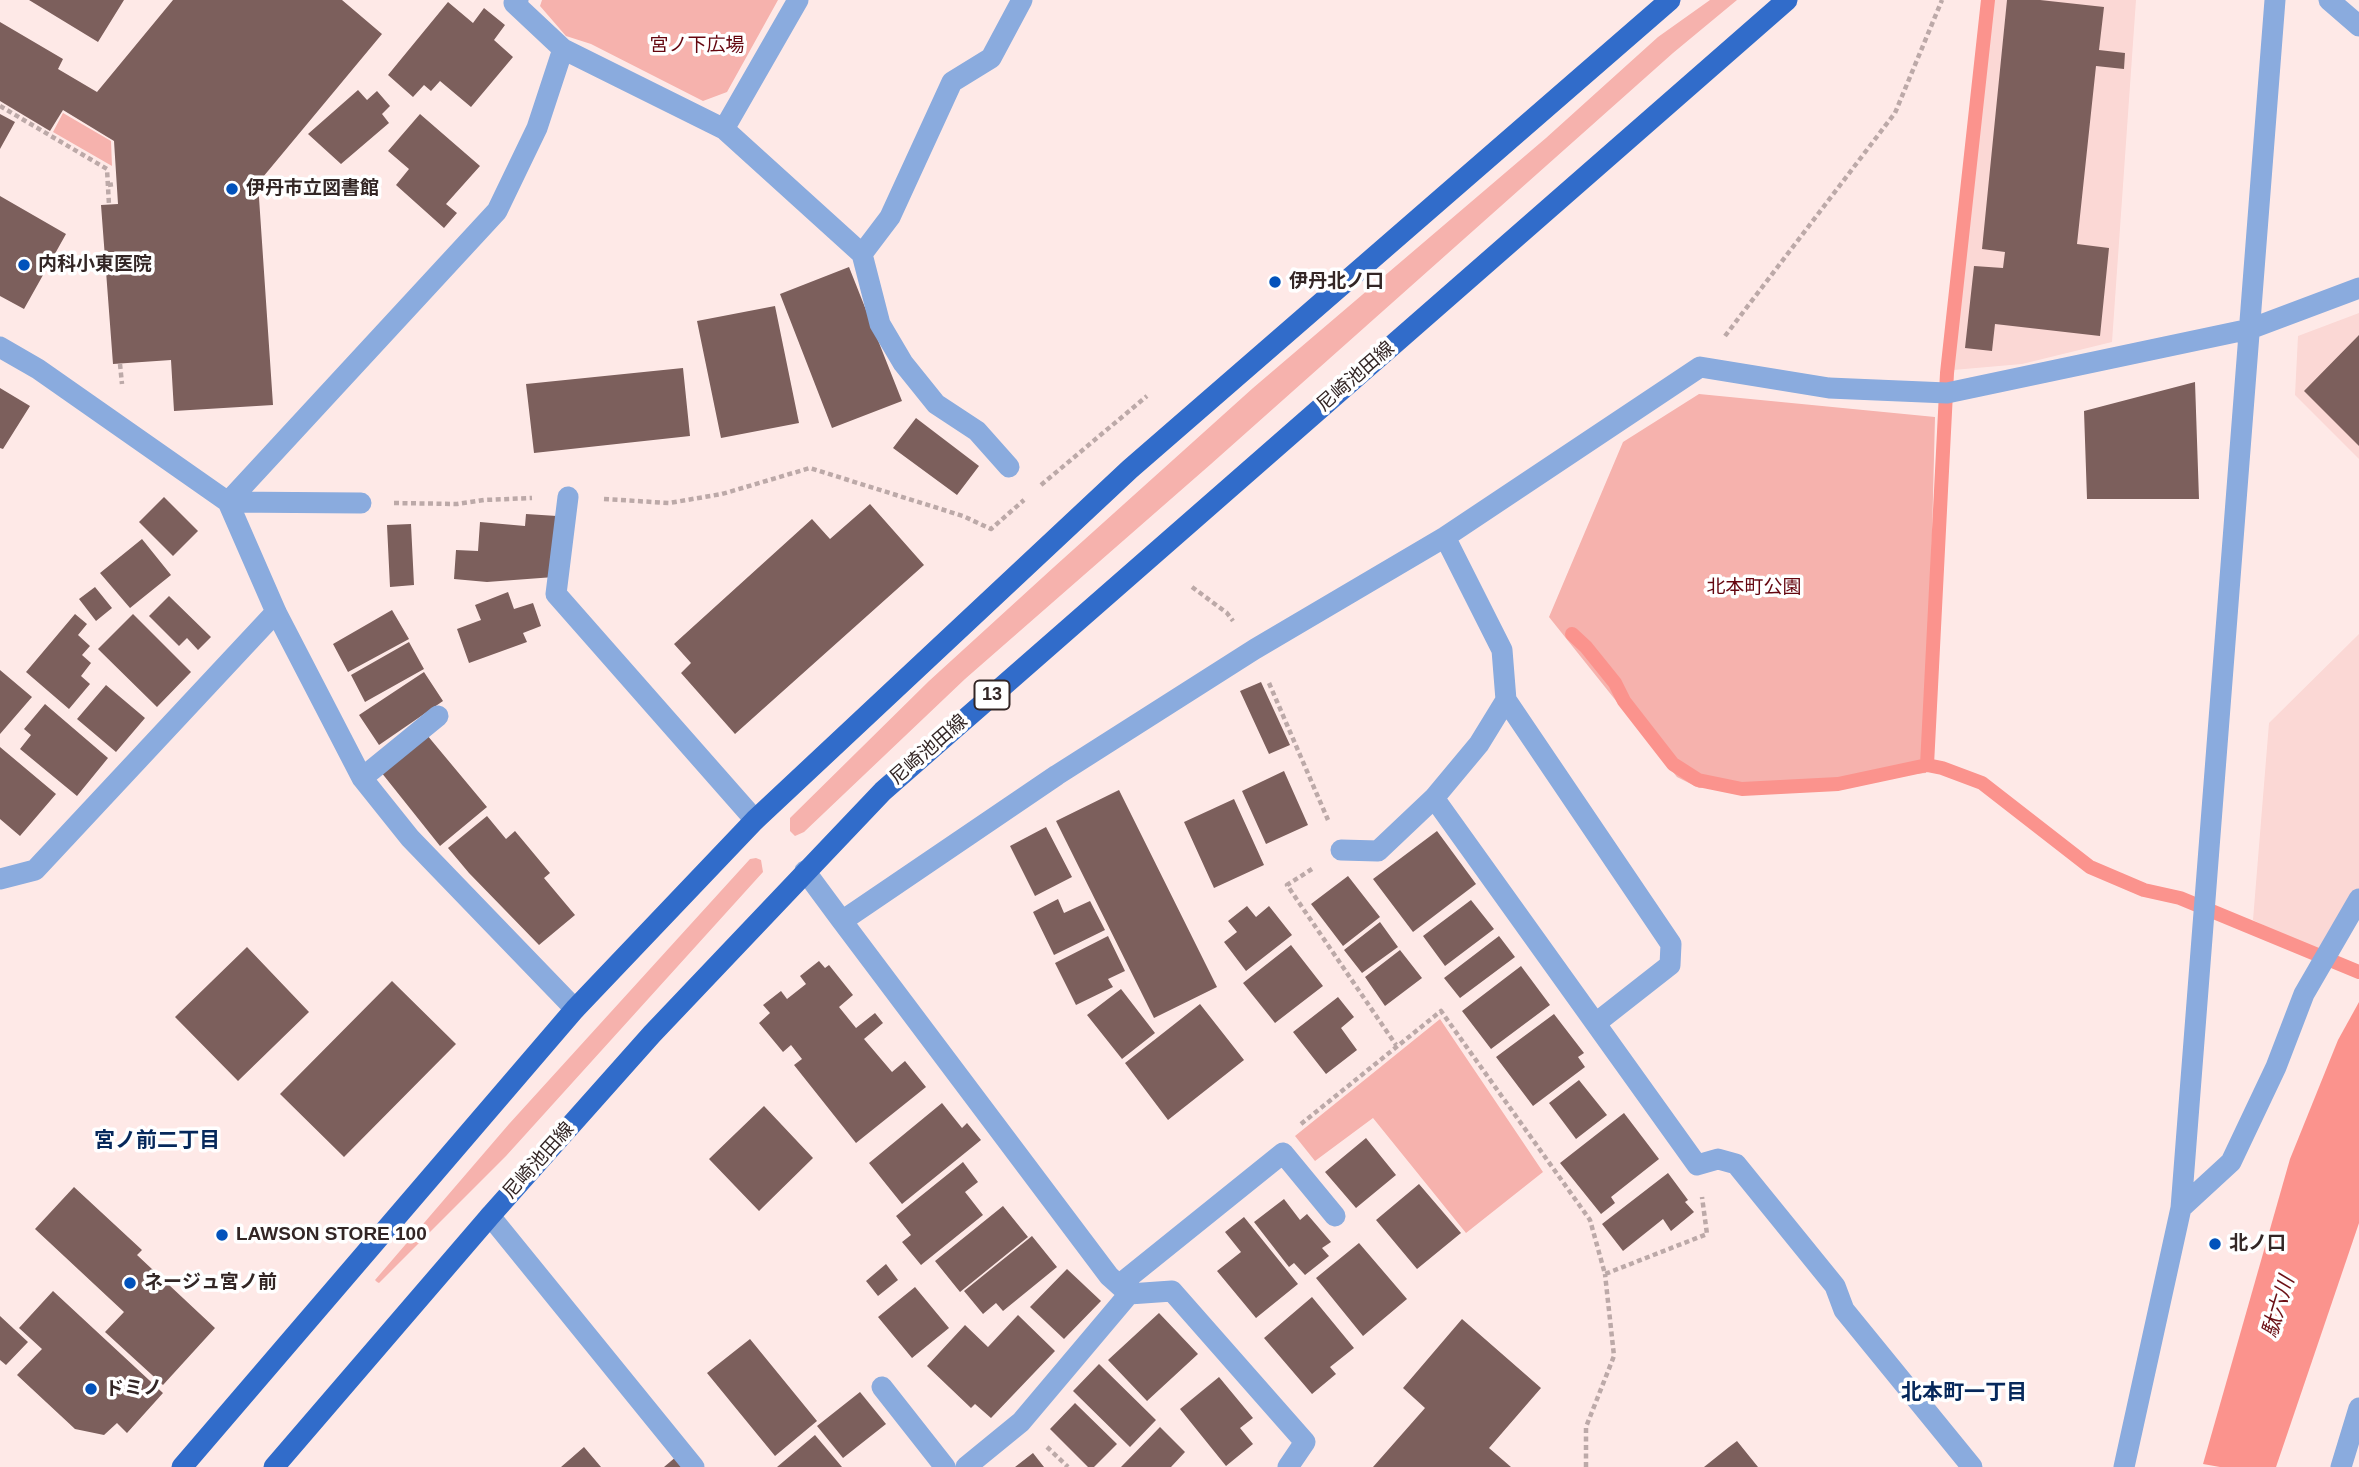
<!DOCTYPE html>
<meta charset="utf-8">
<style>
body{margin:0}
canvas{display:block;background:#fee9e7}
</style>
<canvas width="2359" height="1467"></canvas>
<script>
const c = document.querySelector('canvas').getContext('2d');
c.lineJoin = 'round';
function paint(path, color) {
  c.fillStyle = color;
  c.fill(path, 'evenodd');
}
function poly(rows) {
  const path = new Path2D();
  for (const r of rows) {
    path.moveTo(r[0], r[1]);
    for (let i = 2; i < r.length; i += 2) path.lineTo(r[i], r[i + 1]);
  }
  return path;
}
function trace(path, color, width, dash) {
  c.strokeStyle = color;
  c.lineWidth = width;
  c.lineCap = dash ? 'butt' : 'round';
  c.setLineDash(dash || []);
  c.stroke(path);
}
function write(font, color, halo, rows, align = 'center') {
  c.font = font + ' Helvetica,"Noto Sans JP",sans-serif';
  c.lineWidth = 7;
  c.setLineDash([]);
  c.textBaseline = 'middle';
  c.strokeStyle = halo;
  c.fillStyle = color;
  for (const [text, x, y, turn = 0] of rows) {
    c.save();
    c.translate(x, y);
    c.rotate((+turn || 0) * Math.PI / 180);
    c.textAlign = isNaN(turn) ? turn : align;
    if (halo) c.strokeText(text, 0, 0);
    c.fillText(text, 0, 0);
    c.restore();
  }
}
const built = poly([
 [1993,0,2136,0,2112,342,2022,364,1953,370],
 [2359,313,2359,459,2295,395,2298,336],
 [2359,634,2359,892,2319,953,2253,920,2269,723]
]);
const green = poly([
 [542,0,778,0,727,92,703,101,591,44,566,36,540,6],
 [1710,0,1737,0,1673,53,1211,464,965,679,804,832,795,836,790,831,790,818,929,681,1054,567,1253,388,1546,138,1658,37],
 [63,113,111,141,112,166,53,132],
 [1699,394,1935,417,1926,773,1699,788,1677,777,1549,617,1623,442],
 [756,858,761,860,763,872,506,1156,379,1283,377,1282,375,1280,509,1124,750,859],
 [1440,1019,1543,1172,1466,1233,1373,1118,1315,1161,1295,1136]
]);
const water = poly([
 [2359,1002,2359,1223,2276,1467,2220,1467,2203,1464,2290,1159,2338,1040]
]);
const stream = poly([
 [1572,634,1586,647,1615,683,1624,701,1673,764,1698,780,1742,789,1838,784,1927,765,1942,768,1982,783,2090,867,2144,890,2180,898,2359,972],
 [1927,765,1947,373,1988,0]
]);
const building = poly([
 [29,0,124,0,98,42],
 [173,0,342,0,382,34,258,183,273,405,174,411,171,360,113,364,101,205,118,204,114,141,63,110,50,131,0,101,0,22,63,59,58,69,97,92],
 [2007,0,2040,0,2104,7,2099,50,2125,53,2124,69,2096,66,2077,244,2109,248,2100,336,1995,324,1992,351,1965,348,1974,266,2003,268,2005,252,1982,249],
 [448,2,473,23,484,8,505,25,494,40,513,57,471,107,440,81,431,91,424,85,413,97,388,75],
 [358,90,367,100,377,91,390,106,382,114,389,123,341,164,308,134],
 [0,114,15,122,0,149],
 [420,114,480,166,446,204,457,213,444,228,396,185,409,169,388,151],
 [0,196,66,234,24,309,0,296],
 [849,267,902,401,832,428,780,294],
 [775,306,799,423,721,438,697,321],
 [2359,335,2359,446,2304,391],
 [683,368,690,436,534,453,526,384],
 [2195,382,2199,499,2087,499,2084,411],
 [0,388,30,406,3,449,0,448],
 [916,418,979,466,957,495,893,448],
 [164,497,198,531,173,556,139,522],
 [870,504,924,565,735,734,681,673,691,663,674,644,812,519,830,539],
 [526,514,557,516,554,577,487,582,454,579,456,550,478,551,480,522,525,526],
 [411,524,414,585,390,587,387,525],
 [142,539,171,575,130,608,100,573],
 [95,587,112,608,96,621,79,599],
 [508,592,514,609,533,603,541,626,523,633,527,642,469,663,457,629,481,620,475,605],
 [169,596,211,637,198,650,187,638,179,646,149,616],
 [392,610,409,639,348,672,333,644],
 [75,614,87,624,78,635,90,646,82,655,91,663,81,676,90,684,69,709,26,672],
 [133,614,191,672,157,707,98,649],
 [409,642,424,669,365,702,351,675],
 [0,670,32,697,0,734],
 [424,672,443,701,379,745,359,715],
 [1261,682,1290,745,1269,754,1240,691],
 [106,685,145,718,116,752,77,719],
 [45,704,108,758,77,796,20,749,31,735,24,729],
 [427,735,487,807,440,846,381,772],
 [0,747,56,794,20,836,0,819],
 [1284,771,1308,825,1266,844,1242,791],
 [1119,790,1217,987,1154,1018,1056,821],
 [1234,799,1264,865,1214,888,1184,822],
 [487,816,506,839,515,831,550,873,544,878,575,915,539,945,469,873,448,848],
 [1046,827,1072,877,1035,896,1010,846],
 [1437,831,1476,884,1413,932,1373,879],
 [1348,876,1380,917,1343,946,1311,904],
 [1058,899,1064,913,1090,901,1105,930,1054,955,1033,912],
 [1471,900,1494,929,1445,966,1423,936],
 [1247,906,1256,917,1269,906,1292,935,1246,971,1224,942,1237,932,1228,921],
 [1380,922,1398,947,1362,973,1344,950],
 [1108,936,1125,971,1108,979,1113,987,1076,1005,1055,963],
 [1499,936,1515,957,1460,998,1444,978],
 [1291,945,1323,986,1275,1023,1243,983],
 [247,947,309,1012,238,1081,175,1017],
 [1400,950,1422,978,1385,1006,1365,977],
 [819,961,825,968,829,965,853,995,839,1007,856,1028,875,1013,883,1023,864,1039,892,1072,905,1061,926,1087,856,1143,794,1065,802,1059,791,1045,783,1052,759,1023,770,1013,763,1005,781,991,787,999,806,984,800,976],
 [1521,966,1550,1005,1491,1049,1462,1011],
 [392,981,456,1044,344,1157,280,1094],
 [1121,989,1155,1033,1122,1059,1087,1015],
 [1338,997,1354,1017,1341,1028,1357,1050,1326,1074,1293,1032],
 [1200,1004,1244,1060,1168,1120,1125,1063],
 [1554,1014,1584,1053,1578,1057,1585,1067,1533,1106,1496,1057],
 [1579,1080,1607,1115,1576,1139,1549,1103],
 [942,1103,962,1128,967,1123,981,1140,902,1204,869,1163],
 [764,1106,813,1158,759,1211,709,1159],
 [1624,1113,1659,1159,1611,1197,1615,1203,1601,1214,1560,1163],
 [1366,1138,1396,1175,1356,1208,1325,1172],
 [963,1162,978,1182,965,1192,983,1215,921,1265,902,1242,911,1235,896,1216],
 [1668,1173,1688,1200,1685,1202,1694,1212,1671,1231,1663,1219,1623,1251,1602,1224],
 [1419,1184,1461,1233,1417,1269,1376,1220],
 [74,1187,142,1250,137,1255,215,1328,163,1385,105,1332,124,1312,35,1229],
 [1284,1199,1300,1220,1307,1214,1331,1242,1322,1248,1329,1256,1305,1275,1294,1263,1289,1267,1254,1222],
 [1003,1206,1028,1237,960,1292,935,1261],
 [1244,1217,1298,1284,1256,1318,1217,1271,1241,1252,1225,1232],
 [1032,1236,1057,1267,1003,1311,996,1303,983,1314,964,1291],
 [1359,1243,1407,1299,1363,1336,1316,1278],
 [886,1264,898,1280,878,1296,866,1281],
 [1067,1269,1101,1301,1064,1339,1030,1307],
 [915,1287,949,1328,912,1358,878,1317],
 [53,1291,163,1393,127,1433,117,1423,104,1435,75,1429,17,1375,42,1349,19,1328],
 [1312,1297,1354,1348,1330,1367,1336,1374,1312,1394,1264,1338],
 [1159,1313,1198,1354,1147,1401,1108,1360],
 [1018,1315,1055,1351,991,1418,975,1404,971,1408,927,1366,965,1325,988,1347],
 [0,1316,28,1342,6,1365,0,1360],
 [1462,1319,1541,1388,1489,1448,1511,1467,1373,1467,1425,1408,1403,1388],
 [750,1339,817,1421,775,1456,707,1373],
 [1099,1364,1156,1420,1130,1447,1073,1391],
 [1219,1377,1253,1418,1240,1428,1253,1444,1226,1466,1180,1409],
 [860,1392,886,1424,843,1458,817,1426],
 [1075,1403,1117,1444,1094,1467,1088,1467,1050,1429],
 [1160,1427,1185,1452,1171,1467,1121,1467],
 [815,1435,842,1467,777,1467],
 [1737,1441,1758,1467,1704,1467,1729,1447],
 [584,1447,601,1467,561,1467],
 [1033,1453,1044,1467,1015,1467],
 [677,1456,686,1467,664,1467]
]);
const path = poly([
 [0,106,107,169,109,205],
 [108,185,116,184],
 [1725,336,1895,113,1942,0],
 [120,364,122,384],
 [1041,485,1147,396],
 [604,499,669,503,722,494,810,468,963,516,991,529,1024,500],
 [394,503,457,504,484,500,532,498],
 [1192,587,1227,613,1233,621],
 [1269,683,1328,820],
 [1312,869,1287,885,1396,1045],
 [1301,1124,1441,1011,1590,1220,1605,1274,1707,1234,1702,1197],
 [1047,1447,1068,1467],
 [1586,1467,1586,1427,1614,1356,1605,1274]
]);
const minor = poly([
 [518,0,514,3,563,49,724,129,862,254,880,324,903,363,936,404,977,431,1009,467],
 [2329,0,2359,26],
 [724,129,798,0],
 [862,254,890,217,952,82,991,58,1022,0],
 [0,347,38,369,228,502,276,612,362,778,410,838,575,1009],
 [568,497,556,594,755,820],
 [228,502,497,211,537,128,563,49],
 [228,502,361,503],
 [1445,537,1502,650,1506,700,1479,744,1434,798,1697,1165,1718,1159,1736,1164,1835,1286,1844,1310,1972,1467],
 [1506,700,1671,944,1670,965,1596,1023],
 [362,778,438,716],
 [1341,850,1378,851,1434,798],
 [805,871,842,921,1057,775,1255,649,1445,537,1700,367,1829,388,1947,393,2250,329,2359,288],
 [0,879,35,870,276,612],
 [842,921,1109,1276,1129,1294,1172,1291,1305,1442,1288,1467],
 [2181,1208,2231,1162,2276,1067,2304,994,2359,899],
 [490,1216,694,1467],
 [1119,1285,1283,1153,1335,1216],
 [882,1387,945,1467],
 [966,1467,1021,1422,1129,1294],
 [2124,1467,2181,1208,2275,0],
 [2341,1467,2359,1408]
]);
const major = poly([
 [182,1467,575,1009,755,820,1130,469,1670,0],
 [274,1467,490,1216,652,1034,883,791,1787,0]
]);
const markers = [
 [232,189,7,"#0252bb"],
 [24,265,7,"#0252bb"],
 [1275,282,7,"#0252bb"],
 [222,1235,7,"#0252bb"],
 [2215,1244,7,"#0252bb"],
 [130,1283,7,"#0252bb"],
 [91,1389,7,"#0252bb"]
];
const shields = [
 [992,695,35]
];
const shieldNames = [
 ["13",992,695]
];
const parkNames = [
 ["宮ノ下広場",697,46],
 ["北本町公園",1754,588]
];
const poiNames = [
 ["伊丹市立図書館",246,189],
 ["内科小東医院",38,265],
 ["伊丹北ノ口",1289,282],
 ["LAWSON STORE 100",236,1235],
 ["北ノ口",2229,1244],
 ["ネージュ宮ノ前",144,1283],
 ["ドミノ",105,1389]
];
const streetNames = [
 ["尼崎池田線",1356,377,-41],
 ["尼崎池田線",929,750,-41],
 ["尼崎池田線",539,1161,-48]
];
const neighbourhoodNames = [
 ["宮ノ前二丁目",157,1141],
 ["北本町一丁目",1964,1393]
];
const waterNames = [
 ["駄六川",2279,1307,-73]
];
paint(built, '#fbd8d5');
paint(green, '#f6b2ad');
paint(water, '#fb938d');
trace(stream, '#fb938d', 14);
paint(building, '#7c5f5c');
trace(path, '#bca9a8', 4.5, [5, 3.5]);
trace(minor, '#8aabde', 21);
trace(major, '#316cca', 21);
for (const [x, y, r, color] of markers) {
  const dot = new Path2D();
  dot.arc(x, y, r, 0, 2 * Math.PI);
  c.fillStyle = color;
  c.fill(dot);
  trace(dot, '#fff', 2.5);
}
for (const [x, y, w] of shields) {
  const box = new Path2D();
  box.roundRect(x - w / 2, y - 14.5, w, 29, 5);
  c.fillStyle = '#fff';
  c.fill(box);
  trace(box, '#332625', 2);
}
write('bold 18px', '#332625', null, shieldNames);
write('19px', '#64060f', '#fff', parkNames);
write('bold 19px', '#332625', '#fff', poiNames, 'left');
write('19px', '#332625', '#fff', streetNames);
write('bold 21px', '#06285b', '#fff', neighbourhoodNames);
write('italic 21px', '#6c1116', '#fff', waterNames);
</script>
